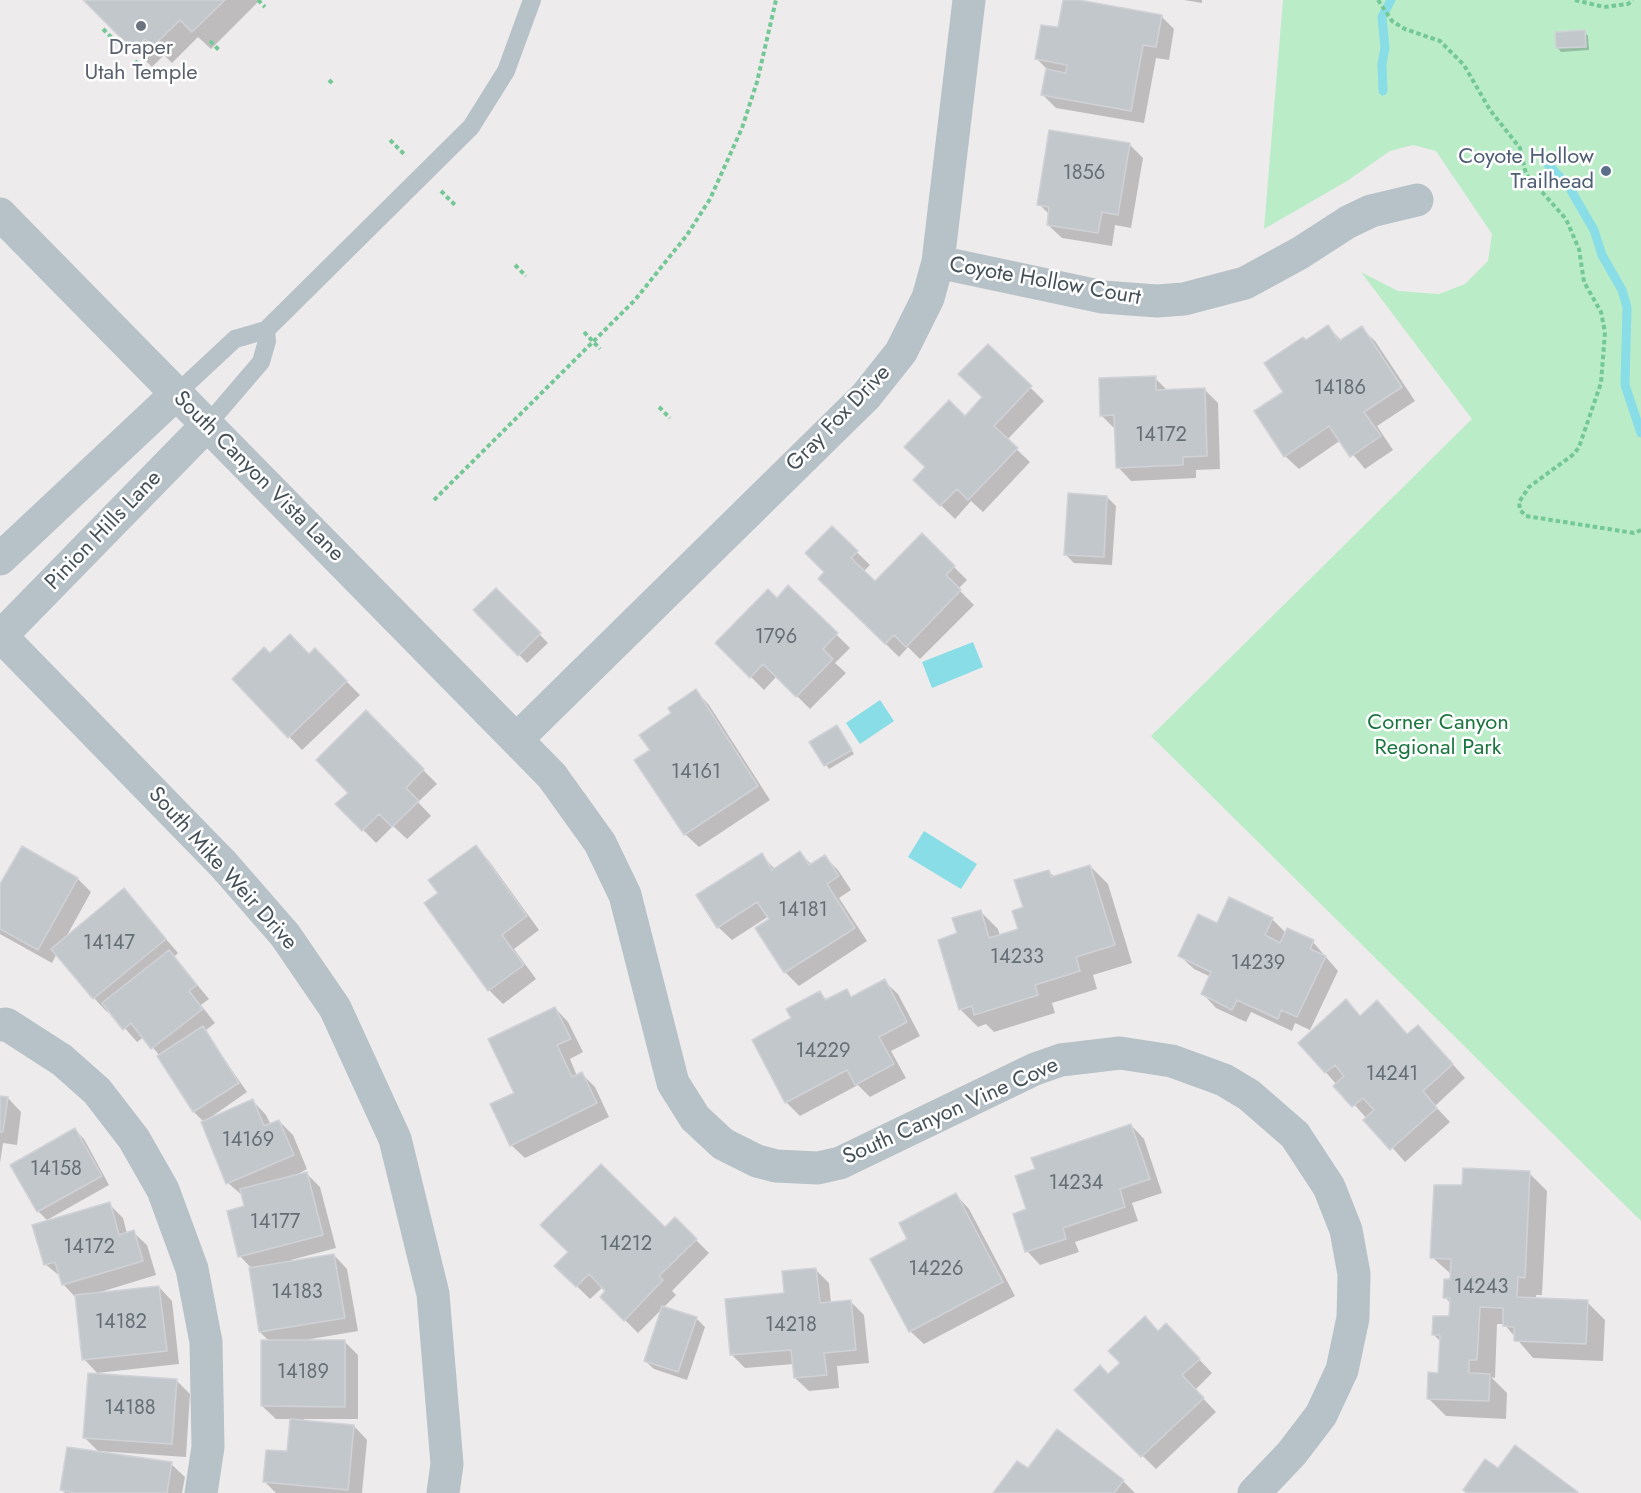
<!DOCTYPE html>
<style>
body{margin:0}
canvas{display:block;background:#eeebec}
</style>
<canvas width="1641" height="1493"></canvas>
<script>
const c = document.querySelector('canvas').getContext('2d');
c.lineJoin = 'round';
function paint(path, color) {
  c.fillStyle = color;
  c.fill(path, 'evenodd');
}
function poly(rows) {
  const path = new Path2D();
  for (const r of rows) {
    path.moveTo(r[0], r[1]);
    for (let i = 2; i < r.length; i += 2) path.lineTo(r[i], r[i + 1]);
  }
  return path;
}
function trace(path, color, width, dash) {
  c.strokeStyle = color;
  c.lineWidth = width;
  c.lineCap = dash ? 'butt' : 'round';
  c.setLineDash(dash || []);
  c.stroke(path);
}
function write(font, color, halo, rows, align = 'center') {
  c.font = font + ' Jost,sans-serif';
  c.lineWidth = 5;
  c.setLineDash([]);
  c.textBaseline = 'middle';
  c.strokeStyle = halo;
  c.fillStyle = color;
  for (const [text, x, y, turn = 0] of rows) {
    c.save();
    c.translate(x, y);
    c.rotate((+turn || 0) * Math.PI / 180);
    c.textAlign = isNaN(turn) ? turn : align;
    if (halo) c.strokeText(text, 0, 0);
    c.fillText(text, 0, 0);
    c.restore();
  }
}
const green = poly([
 [1283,0,1641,0,1641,1221,1151,736,1472,419,1361,272,1398,291,1439,294,1465,284,1488,261,1492,234,1436,151,1413,145,1390,151,1347,181,1264,229]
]);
const water = poly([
 [973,642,983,667,932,688,922,662],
 [880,700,894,721,860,744,846,723],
 [924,831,977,864,961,889,908,857]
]);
const shadow = poly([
 [85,0,260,0,211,49,198,37,172,63,164,55,152,67],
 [1064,0,1161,16,1174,29,1169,60,1156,58,1144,123,1056,108,1043,95,1047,69,1036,58,1059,29],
 [1184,0,1202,0,1202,3],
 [1584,32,1588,36,1589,50,1561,52,1557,47],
 [1129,144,1143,158,1131,228,1115,225,1112,246,1062,238,1048,225,1050,215,1039,204],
 [1328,327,1342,341,1361,328,1375,341,1415,401,1377,426,1393,450,1365,469,1341,440,1299,469,1285,456,1285,392,1307,342],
 [988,346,1044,401,1007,440,1030,462,983,512,971,501,955,519,915,480,984,398],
 [1155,378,1168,391,1204,389,1218,403,1220,469,1196,470,1196,478,1131,481,1118,467,1115,429,1101,415],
 [1107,497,1116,506,1112,565,1074,563,1065,554],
 [832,528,870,565,863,572,875,584,922,535,967,580,958,589,974,605,920,659,908,647,899,657,820,579,827,572],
 [789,588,850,648,835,663,846,673,810,709,777,676,764,690,717,643,777,600],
 [496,590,548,643,527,663,475,610],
 [315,650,360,695,302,750,234,679,270,655,309,656],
 [696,691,709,705,770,800,699,847,685,834,652,750,673,713],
 [366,712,437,784,418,802,431,816,407,839,393,826,376,843,338,804,350,793],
 [837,727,854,754,829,769,811,742],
 [475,847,489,861,539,930,514,949,536,979,503,1004,489,990,427,904,440,894],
 [800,853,812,865,825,857,838,870,851,890,839,898,867,941,799,986,785,972,757,929,771,920,769,916,732,940,718,927,761,855,775,869],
 [1090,866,1108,884,1132,963,1093,975,1097,989,1052,1003,1055,1013,994,1032,986,1024,978,1027,960,1009,959,934,980,911,998,929,1000,936,1020,930,1024,908,1049,872,1055,877],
 [78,879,91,892,65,939,124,890,178,953,174,957,209,999,201,1005,215,1023,205,1031,247,1092,204,1122,194,1112,160,1056,144,1037,137,1042,109,1010,107,1012,94,998,57,953,52,963,0,934,0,887],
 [1272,919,1286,933,1313,942,1338,971,1310,1030,1295,1023,1292,1031,1251,1012,1246,1022,1216,1008,1203,994,1211,977,1194,969,1180,956,1218,925],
 [884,981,898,994,920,1036,891,1051,906,1078,870,1097,858,1085,800,1116,787,1103,754,1041,793,1019,820,993,828,1001,846,991,853,998],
 [1346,1001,1361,1017,1408,1036,1431,1040,1465,1078,1435,1106,1450,1122,1405,1162,1300,1043],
 [555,1008,568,1022,583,1052,570,1059,577,1076,582,1074,595,1087,609,1117,525,1158,511,1145,516,1093],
 [0,1097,8,1098,21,1112,17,1145,3,1143,0,1163],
 [253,1101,266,1115,271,1125,279,1121,293,1135,307,1169,291,1178,307,1174,320,1187,336,1248,291,1260,291,1262,334,1255,347,1269,358,1331,305,1340,345,1342,358,1355,358,1419,304,1419,304,1422,354,1426,367,1440,362,1493,276,1493,265,1482,289,1453,292,1419,276,1419,262,1406,270,1342,260,1332,252,1269,240,1256,246,1208,243,1196,228,1183],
 [1131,1125,1144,1139,1162,1193,1132,1203,1138,1221,1075,1242,1079,1252,1040,1265,1027,1251,1028,1210,1037,1170],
 [75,1130,84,1139,109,1185,47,1220,38,1211,12,1166],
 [1529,1173,1547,1191,1542,1295,1536,1295,1536,1300,1587,1302,1605,1320,1603,1361,1533,1358,1504,1324,1497,1324,1495,1378,1491,1377,1507,1393,1506,1419,1446,1416,1428,1398,1440,1374,1441,1342,1433,1334,1451,1318,1451,1304,1445,1297,1452,1275,1432,1257,1463,1187],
 [956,1195,969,1209,1015,1296,924,1344,910,1331,909,1240],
 [109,1204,123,1218,127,1234,133,1232,147,1245,156,1275,94,1294,159,1287,172,1301,179,1364,97,1373,84,1359,77,1299,63,1284,61,1277,45,1264],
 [675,1219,709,1253,672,1291,676,1295,638,1333,602,1297,608,1291,603,1287,590,1299,556,1266,665,1229],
 [816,1270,829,1283,831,1303,850,1301,864,1315,869,1363,837,1366,839,1388,809,1391,795,1378,794,1364,745,1368,732,1355,786,1294],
 [696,1318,705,1327,687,1380,654,1369,645,1361],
 [1159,1333,1180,1339,1212,1373,1195,1390,1216,1412,1156,1469,1076,1390,1108,1376],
 [177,1381,190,1394,186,1457,98,1451,84,1437],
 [171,1464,185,1477,182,1493,65,1493,62,1490],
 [1028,1470,1123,1481,1135,1493,994,1493]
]);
const stream = poly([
 [1383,91,1382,64,1385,48,1382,17,1391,0],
 [1545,161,1569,187,1594,230,1602,255,1622,290,1627,307,1625,385,1641,433]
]);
const building = poly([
 [83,0,225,0,192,32,180,20,153,46,145,39,133,50,83,0],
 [1063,0,1079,0,1162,15,1156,47,1143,45,1131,111,1041,95,1046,69,1066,73,1067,65,1035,59,1041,25,1058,27,1063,0],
 [1585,30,1586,47,1556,48,1555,32,1585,30],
 [1049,130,1130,143,1118,215,1102,212,1098,233,1047,225,1049,207,1037,205,1049,130],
 [1328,325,1339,341,1362,326,1402,387,1364,412,1381,436,1350,457,1329,426,1284,457,1254,411,1283,392,1264,363,1303,337,1306,340,1328,325],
 [988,344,1032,386,994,426,1018,448,968,500,957,489,940,506,913,480,925,467,904,447,949,400,965,416,982,397,958,374,988,344],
 [1156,376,1156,390,1205,388,1207,456,1183,457,1183,465,1116,468,1114,415,1100,416,1099,378,1156,376],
 [1068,493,1107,496,1104,557,1064,555,1068,493],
 [832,526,858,551,851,558,875,581,922,533,955,566,946,575,961,590,906,647,894,635,885,644,818,579,824,572,805,553,832,526],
 [788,585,838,633,823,649,833,659,796,697,763,664,750,678,715,643,768,589,777,598,788,585],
 [496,588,541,633,518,656,473,610,496,588],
 [290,634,309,654,315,648,347,681,288,738,232,679,264,647,270,653,290,634],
 [696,689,758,786,684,835,634,760,650,750,639,735,671,713,668,708,696,689],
 [366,710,424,769,406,788,419,801,392,827,379,814,362,831,335,804,348,793,316,760,366,710],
 [837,725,852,750,824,766,809,742,837,725],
 [476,845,527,916,502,935,524,965,488,991,424,903,438,893,428,880,476,845],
 [22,846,78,878,38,950,0,929,0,884,22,846],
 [800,851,809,865,825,855,839,876,827,884,855,928,784,973,755,928,769,919,757,902,717,928,696,895,762,853,772,870,800,851],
 [1090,865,1115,945,1076,957,1080,971,1035,985,1038,995,974,1015,972,1006,959,1010,938,940,957,933,952,918,981,910,989,938,1018,929,1012,911,1023,907,1014,880,1049,870,1051,877,1090,865],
 [124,888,166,939,93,999,51,949,124,888],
 [1229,897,1273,918,1265,935,1280,943,1287,928,1314,940,1310,949,1326,956,1297,1017,1281,1010,1278,1019,1237,1000,1232,1010,1201,994,1211,972,1178,956,1198,914,1217,923,1229,897],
 [169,950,197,985,189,991,203,1009,151,1049,131,1023,123,1030,102,1003,169,950],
 [885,979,907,1022,879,1037,894,1064,855,1085,847,1070,785,1103,752,1040,791,1018,786,1009,820,991,825,1000,847,989,851,997,885,979],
 [1346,999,1360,1016,1377,1000,1407,1034,1418,1025,1453,1064,1423,1091,1437,1108,1390,1150,1363,1120,1374,1110,1363,1098,1352,1107,1333,1086,1344,1076,1335,1065,1325,1073,1298,1043,1346,999],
 [555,1007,571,1039,557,1045,572,1077,582,1072,597,1103,510,1146,490,1104,514,1093,488,1039,555,1007],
 [203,1026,239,1083,193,1112,157,1056,203,1026],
 [0,1096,8,1097,3,1132,0,1132,0,1096],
 [253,1099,264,1126,279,1120,294,1155,226,1184,201,1122,253,1099],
 [1131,1124,1150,1179,1120,1189,1125,1207,1063,1228,1066,1239,1025,1252,1013,1214,1026,1209,1015,1176,1035,1169,1031,1158,1131,1124],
 [75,1128,102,1176,37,1212,10,1165,75,1128],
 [601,1164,665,1227,675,1217,697,1239,659,1276,663,1280,624,1321,600,1297,605,1291,589,1274,576,1287,554,1266,568,1252,540,1225,601,1164],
 [1463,1168,1530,1171,1525,1278,1518,1277,1517,1297,1588,1300,1586,1344,1514,1341,1514,1327,1503,1326,1503,1308,1480,1307,1477,1360,1469,1360,1469,1373,1490,1374,1489,1401,1427,1399,1428,1372,1438,1373,1440,1335,1432,1335,1433,1316,1449,1316,1450,1298,1443,1298,1444,1279,1450,1279,1451,1259,1430,1258,1434,1185,1462,1185,1463,1168],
 [307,1172,323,1235,238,1257,227,1211,244,1206,240,1189,307,1172],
 [956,1193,1003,1282,909,1332,870,1259,907,1239,899,1223,956,1193],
 [110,1202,119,1235,134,1230,143,1261,62,1285,55,1262,44,1265,32,1225,110,1202],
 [334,1254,345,1318,259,1332,249,1268,334,1254],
 [816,1268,820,1303,851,1300,856,1350,824,1353,827,1375,794,1378,791,1350,730,1355,725,1299,784,1293,782,1271,816,1268],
 [159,1286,167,1351,82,1360,75,1295,159,1286],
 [662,1306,697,1317,678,1372,644,1361,662,1306],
 [1145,1316,1158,1331,1166,1323,1200,1359,1182,1375,1204,1398,1141,1457,1074,1390,1100,1365,1108,1374,1120,1363,1108,1351,1145,1316],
 [261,1340,345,1340,345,1407,261,1406,261,1340],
 [88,1373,177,1379,172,1444,83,1438,88,1373],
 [290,1419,354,1425,348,1490,263,1482,266,1450,287,1451,290,1419],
 [1057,1429,1124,1480,1114,1493,993,1493,1017,1461,1028,1468,1057,1429],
 [1515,1445,1578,1492,1577,1493,1467,1493,1463,1490,1485,1459,1498,1468,1515,1445],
 [67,1447,172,1462,167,1493,75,1493,60,1490,67,1447]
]);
const path = poly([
 [258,0,265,7],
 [1378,0,1392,21,1405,29,1440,41,1464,65,1490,110,1520,148,1526,174,1566,219,1579,249,1584,282,1601,312,1605,332,1601,383,1579,447,1574,454,1529,487,1519,502,1520,510,1526,516,1634,533,1641,530],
 [1575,0,1604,7,1628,4,1633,0],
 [103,29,119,45],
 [210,41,219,50],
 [135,61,151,77],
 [329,80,333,84],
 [390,140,406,156],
 [441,191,456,206],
 [515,265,526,276],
 [584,332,600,349],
 [659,407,670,418],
 [434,500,635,300,687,235,710,199,742,128,757,82,776,0]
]);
const service = poly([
 [176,394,235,339,266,330,471,127,506,71,532,0],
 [207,425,261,362,267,341,266,330]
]);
const minor = poly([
 [0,214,552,776,600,843,625,895,673,1083,695,1118,723,1144,757,1161,776,1166,818,1168,840,1163,1035,1069,1061,1060,1120,1053,1172,1061,1224,1080,1249,1095,1295,1135,1329,1187,1346,1230,1354,1274,1353,1318,1342,1370,1321,1415,1292,1453,1254,1493],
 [938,262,1103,297,1157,301,1184,299,1245,283,1300,253,1348,222,1371,211,1417,200],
 [0,559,176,394],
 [0,637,207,425],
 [518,738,866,396,901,352,928,298,938,262,969,0],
 [0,1025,6,1024,62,1060,97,1091,134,1139,163,1190,192,1269,206,1342,208,1447,201,1493]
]);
const tertiary = poly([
 [0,635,224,865,285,935,335,1008,395,1139,433,1294,447,1464,443,1493]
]);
const markers = [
 [141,26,6,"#6b7280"],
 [1606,171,6,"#5c6f8a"]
];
const numberNames = [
 ["1856",1084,174],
 ["14186",1340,389],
 ["14172",1161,436],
 ["1796",776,638],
 ["14161",696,773],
 ["14181",803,911],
 ["14147",109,944],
 ["14233",1017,958],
 ["14239",1258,964],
 ["14229",823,1052],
 ["14241",1392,1075],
 ["14169",248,1141],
 ["14158",56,1170],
 ["14234",1076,1184],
 ["14177",275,1223],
 ["14212",626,1245],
 ["14172",89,1248],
 ["14226",936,1270],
 ["14243",1481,1288],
 ["14183",297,1293],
 ["14182",121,1323],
 ["14218",791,1326],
 ["14189",303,1373],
 ["14188",130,1409]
];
const worshipNames = [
 ["Draper",141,49],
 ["Utah Temple",141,74]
];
const serviceNames = [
 ["Coyote Hollow",1594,158],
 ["Trailhead",1594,183]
];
const streetNames = [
 ["Coyote Hollow Court",1045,282,10],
 ["Gray Fox Drive",839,419,-46],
 ["South Canyon Vista Lane",258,477,45],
 ["Pinion Hills Lane",104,531,-46],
 ["South Mike Weir Drive",222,869,48],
 ["South Canyon Vine Cove",951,1112,-24]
];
const parkNames = [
 ["Corner Canyon",1438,724],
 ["Regional Park",1438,749]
];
paint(green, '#baecc8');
paint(water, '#88dde7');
paint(shadow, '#0003');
trace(stream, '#88dde7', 9);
paint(building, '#c2c7cb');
trace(building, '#d0d2d7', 1.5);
trace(path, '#74c896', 4, [4.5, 3]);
trace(service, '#b7c2c8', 18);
trace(minor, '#b7c2c8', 33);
trace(tertiary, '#b7c2c8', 33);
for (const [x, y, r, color] of markers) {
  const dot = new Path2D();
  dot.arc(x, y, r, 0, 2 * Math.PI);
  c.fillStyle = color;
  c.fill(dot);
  trace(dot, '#fff', 2);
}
write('20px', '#646e75', null, numberNames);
write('22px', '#5b616d', '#fff', worshipNames);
write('22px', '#4e5e75', '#fff', serviceNames, 'right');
write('22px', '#455158', '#fff', streetNames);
write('22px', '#1a753f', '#fff', parkNames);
</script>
